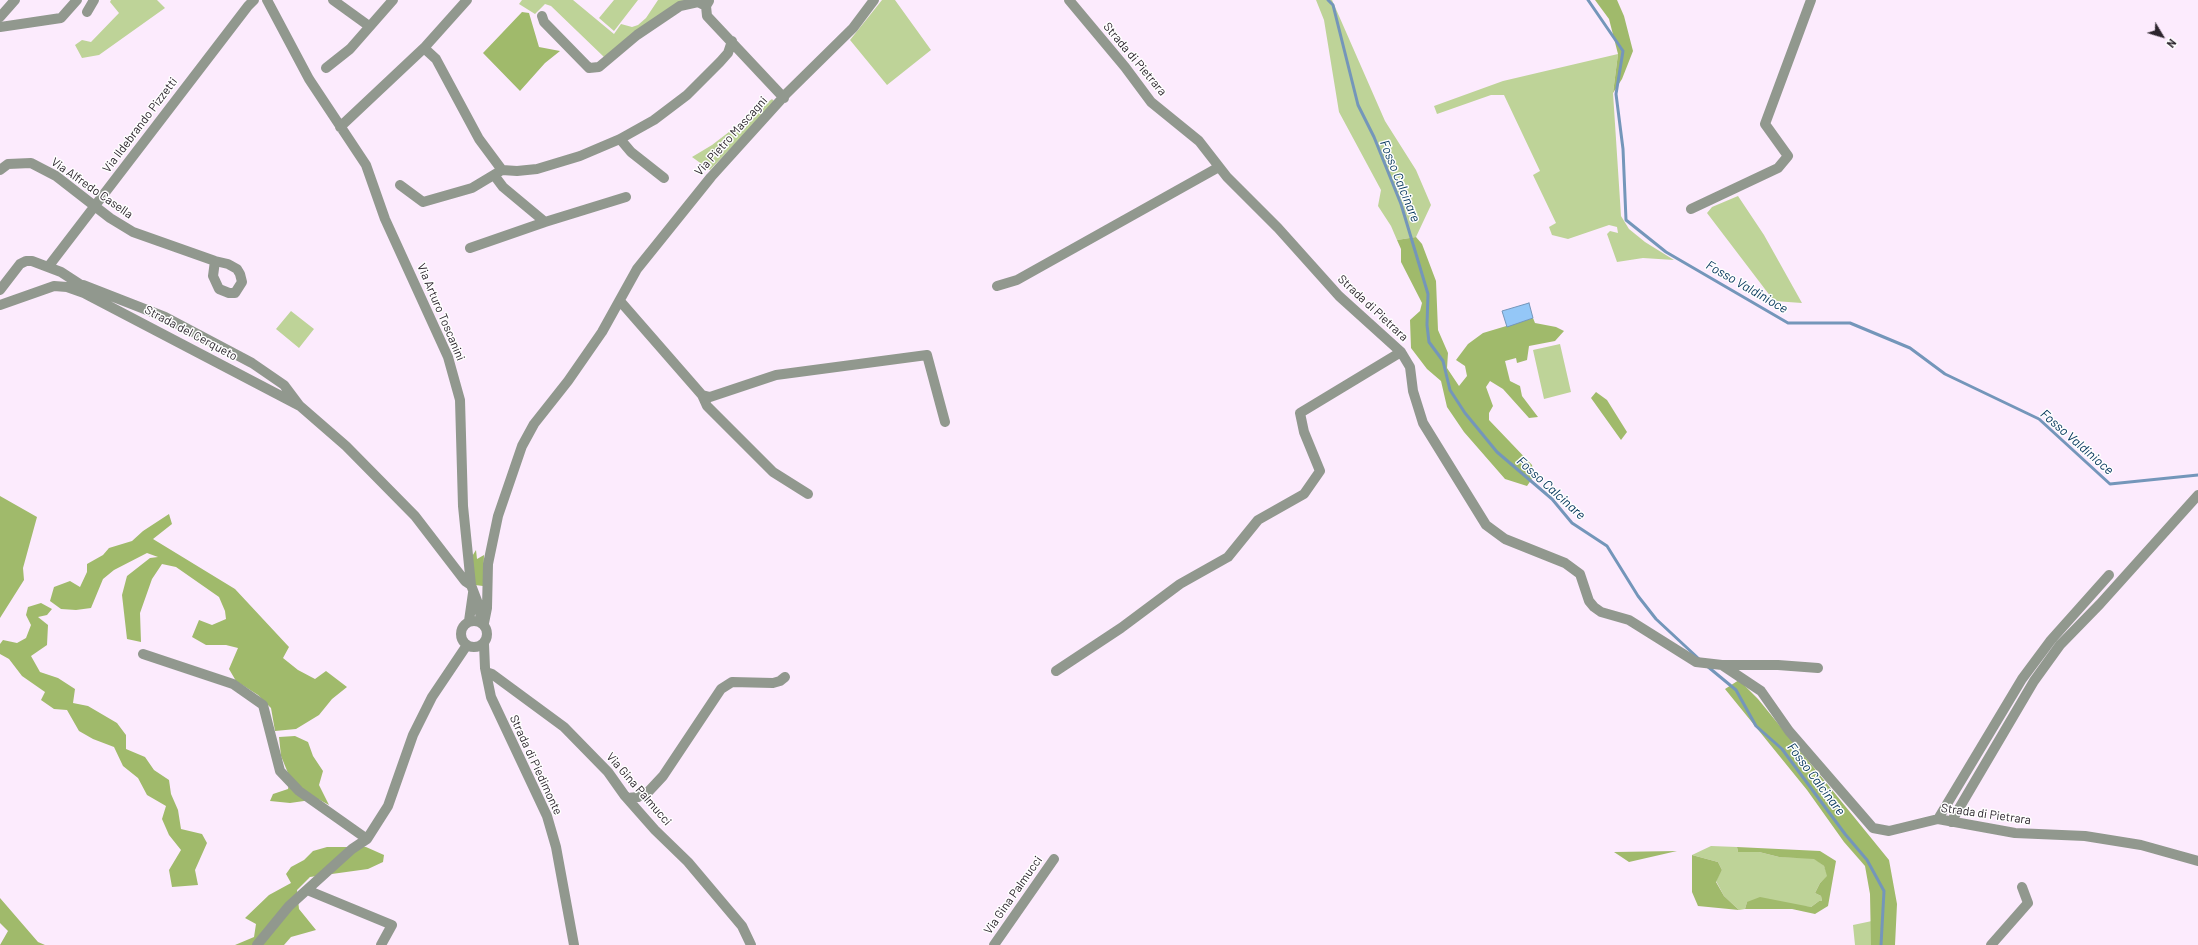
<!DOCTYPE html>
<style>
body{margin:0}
#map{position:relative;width:2198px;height:945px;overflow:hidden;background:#fcebfd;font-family:Barlow,sans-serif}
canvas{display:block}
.north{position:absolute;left:2142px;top:16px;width:40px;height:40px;-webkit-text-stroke:3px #fefefe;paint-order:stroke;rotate:128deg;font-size:11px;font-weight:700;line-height:16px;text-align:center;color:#2b242c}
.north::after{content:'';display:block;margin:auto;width:14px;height:18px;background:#2b242c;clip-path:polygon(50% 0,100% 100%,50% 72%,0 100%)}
</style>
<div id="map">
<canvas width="2198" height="945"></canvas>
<div class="north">N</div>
</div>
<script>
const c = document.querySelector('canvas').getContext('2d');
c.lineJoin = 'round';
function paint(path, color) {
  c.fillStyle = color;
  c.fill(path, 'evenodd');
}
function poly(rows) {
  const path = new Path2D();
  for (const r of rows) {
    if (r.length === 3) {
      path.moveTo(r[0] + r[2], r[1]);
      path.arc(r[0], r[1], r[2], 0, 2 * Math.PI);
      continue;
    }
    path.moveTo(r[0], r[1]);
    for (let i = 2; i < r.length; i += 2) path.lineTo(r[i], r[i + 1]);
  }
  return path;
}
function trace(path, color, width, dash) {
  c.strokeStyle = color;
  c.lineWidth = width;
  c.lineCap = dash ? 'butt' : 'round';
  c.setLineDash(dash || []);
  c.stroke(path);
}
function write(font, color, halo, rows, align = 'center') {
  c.font = font + ' Barlow,sans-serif';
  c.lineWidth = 3;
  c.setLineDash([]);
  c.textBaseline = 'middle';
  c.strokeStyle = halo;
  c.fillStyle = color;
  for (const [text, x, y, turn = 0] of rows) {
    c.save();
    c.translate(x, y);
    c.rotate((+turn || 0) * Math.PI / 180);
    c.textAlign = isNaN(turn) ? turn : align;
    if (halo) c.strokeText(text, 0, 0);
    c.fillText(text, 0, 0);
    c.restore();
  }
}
const green = poly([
 [111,0,157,0,165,8,99,55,82,58,75,45,82,40,91,42,119,13,110,2],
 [522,0,573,0,614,34,621,24,632,27,638,25,646,18,658,0,686,0,604,57,551,6,545,4,535,14,519,4],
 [614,0,638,0,614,31,599,18],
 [882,0,895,0,931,50,887,85,850,40],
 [1316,0,1332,0,1385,121,1416,170,1431,205,1416,237,1397,240,1391,226,1378,206,1381,190,1339,112,1324,20],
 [1618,54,1613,93,1621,216,1629,229,1645,242,1674,260,1643,258,1617,262,1607,234,1610,231,1618,233,1617,227,1609,225,1568,239,1552,235,1549,227,1556,223,1533,175,1540,171,1504,95,1491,95,1437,114,1434,106,1503,81],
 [772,99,775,102,710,170,692,157,712,145],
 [1738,196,1764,235,1802,303,1774,301,1707,213,1712,207],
 [291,311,314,329,299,348,276,329],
 [1560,344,1571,392,1544,399,1533,350],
 [1711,846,1737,847,1738,852,1759,852,1779,857,1814,858,1824,866,1828,876,1820,883,1815,893,1821,896,1822,901,1819,901,1811,907,1747,902,1745,909,1739,910,1724,896,1716,881,1722,870,1718,862,1692,855],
 [1872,921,1871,945,1855,945,1853,925]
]);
const forest = poly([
 [1595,0,1617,0,1624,16,1633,51,1622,79,1613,93,1618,54,1609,19],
 [522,12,529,13,539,47,560,51,545,63,520,91,483,53],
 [1416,237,1422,244,1436,281,1438,330,1448,353,1447,368,1459,386,1467,376,1465,366,1456,360,1468,344,1483,333,1533,318,1535,323,1556,327,1564,331,1555,341,1529,346,1527,360,1517,363,1516,358,1505,361,1510,381,1520,386,1522,396,1538,417,1529,418,1503,389,1490,381,1486,387,1493,406,1489,413,1489,420,1532,465,1534,476,1527,486,1505,479,1464,432,1447,407,1441,381,1427,369,1411,348,1410,320,1420,311,1422,303,1401,262,1401,249,1397,240],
 [1596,392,1607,400,1627,432,1621,440,1591,398],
 [0,496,37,517,23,568,24,580,0,618],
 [169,514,172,524,153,539,235,589,289,647,283,658,298,670,315,679,326,671,347,687,332,699,319,715,296,729,275,731,271,708,258,695,236,681,229,669,238,648,226,645,206,645,192,637,199,620,212,625,226,619,225,611,219,597,176,567,162,564,152,579,140,613,141,642,127,639,122,595,127,576,150,558,158,557,147,553,114,570,103,579,91,608,76,610,61,609,50,601,54,587,70,581,80,587,87,572,87,564,103,555,109,548,132,541,143,531],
 [476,550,477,559,484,555,483,586,475,585,471,558],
 [41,603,52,609,47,615,38,617,48,625,47,645,31,656,40,672,58,678,75,689,73,703,88,706,117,723,126,735,126,749,145,757,154,770,169,780,171,794,178,810,181,829,202,834,207,843,195,870,198,885,172,887,169,870,181,850,169,835,162,819,166,806,147,795,138,778,123,766,114,747,93,739,79,731,67,710,54,709,41,700,45,692,22,676,9,659,0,654,0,644,3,640,17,643,26,638,31,625,26,615,28,607],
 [1739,680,1758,699,1889,860,1897,904,1895,945,1871,945,1870,894,1865,866,1844,842,1807,790,1725,689],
 [295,736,308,742,313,756,323,771,319,785,329,805,318,799,290,803,270,801,273,794,288,789,290,778,281,756,279,737],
 [327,847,366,847,384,855,383,862,368,869,310,877,297,890,299,909,316,930,291,937,284,945,235,945,254,937,256,924,245,918,269,895,291,883,286,874,291,867,304,860,313,851],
 [1737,847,1820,851,1836,861,1828,906,1815,914,1792,909,1745,909,1747,902,1760,897,1811,907,1819,901,1822,901,1821,896,1815,893,1820,883,1827,876,1824,866,1814,859,1779,857,1759,852,1738,852],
 [1677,851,1629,862,1614,852],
 [1692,855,1718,862,1722,870,1716,882,1724,896,1739,910,1698,906,1692,892],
 [0,898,38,942,45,945,0,945,8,931,0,923]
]);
const water = poly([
 [1529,303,1533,318,1507,327,1502,311,1529,303]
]);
const stream = poly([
 [1328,0,1333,5,1358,105,1374,137,1401,204,1428,294,1427,325,1429,342,1443,361,1450,390,1465,413,1497,452,1552,499,1572,523,1607,546,1638,596,1656,619,1699,659],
 [1588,0,1623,51,1616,94,1623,149,1626,220,1666,252,1788,323,1850,323,1910,348,1945,374,2039,419,2110,484,2198,475],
 [1707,666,1736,690,1756,726,1782,749,1845,834,1867,860,1884,891,1881,945]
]);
const street = poly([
 [267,0,309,79,366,165,385,219,448,357,460,400,463,506,471,585,479,606,481,620],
 [333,0,369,26],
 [1069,0,1125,67,1151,102,1199,141,1227,177,1278,228,1339,296,1401,352,1410,367,1413,391,1423,423,1486,525,1505,539,1565,563,1580,574,1589,601,1594,607,1601,612,1629,620,1696,662,1722,665,1778,665,1818,668],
 [709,1,706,6,707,16,784,98],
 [87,12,94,0],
 [542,16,544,22,589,68,599,67,637,35,680,6,698,2,706,6],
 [0,17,15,0],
 [0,27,61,18,77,0],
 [424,48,436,59,479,139,502,170],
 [326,68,350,49,393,0],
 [340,127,424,48,467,0],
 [620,139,631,152,664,178],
 [0,170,8,164,31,163,56,176,110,218,133,232,215,261,228,264,237,269,240,274,242,282,235,293,229,293,219,289,213,276,215,261],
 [494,175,503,187,545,222],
 [400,185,423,202,472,188,502,170,517,171,537,169,580,156,620,139,654,120,687,95,720,62,728,53,732,41],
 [1691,209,1778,168,1788,156,1765,124,1811,0],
 [470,248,545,222,626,197],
 [48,267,248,6,254,0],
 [83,285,165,317,252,363,284,385,299,405],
 [997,286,1017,280,1219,167],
 [0,290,20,264,26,261,32,261,61,272,81,285],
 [620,301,702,395,710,397,776,375,927,355,945,422],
 [0,305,54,286,67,287,84,293,300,406,346,446,415,516,465,581,471,585],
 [702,395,707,406,773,472,808,494],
 [474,634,13],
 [469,621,473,593],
 [484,623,487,608,488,564,498,516,522,446,534,424,568,381,602,332,637,269,711,177,787,93,853,28,874,0],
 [484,644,485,668,491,697,547,816,556,847,574,945],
 [143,654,233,684,263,705,280,771,299,791,367,839],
 [1722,665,1761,691,1789,731,1873,828,1889,831,1938,819,2015,833,2085,836,2141,845,2198,861],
 [1056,671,1121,628,1180,584,1228,557,1258,520,1304,494,1320,471,1304,432,1300,413,1401,352],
 [486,672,492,674,564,727,608,772,625,796,655,830,688,862,742,926,751,945],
 [627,798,638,797,649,791,663,776,721,689,732,682,773,683,780,681,785,677],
 [1938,819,2022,679,2051,640,2109,575],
 [1951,822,2034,681,2060,645,2100,604,2198,495],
 [307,890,392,925,381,945],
 [257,945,289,906,352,849,367,839,388,806,413,735,432,697,467,645],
 [994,945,1054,859],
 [1991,945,2028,903,2022,887]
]);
const streetNames = [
 ["Strada di Pietrara",1135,59,50],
 ["Via Ildebrando Pizzetti",140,125,-53],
 ["Via Pietro Mascagni",731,136,-48],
 ["Via Alfredo Casella",92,188,35],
 ["Strada di Pietrara",1373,308,43],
 ["Via Arturo Toscanini",441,312,67],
 ["Strada del Cerqueto",191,333,28],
 ["Strada di Piedimonte",536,765,65],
 ["Via Gina Palmucci",639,789,49],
 ["Strada di Pietrara",1986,814,8],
 ["Via Gina Palmucci",1013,895,-55]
];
const waterNames = [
 ["Fosso Calcinare",1400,181,68],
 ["Fosso Valdinioce",1747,287,30],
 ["Fosso Valdinioce",2077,442,41],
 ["Fosso Calcinare",1551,488,42],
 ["Fosso Calcinare",1816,779,53]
];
paint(green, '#bed398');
paint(forest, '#a0ba6b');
paint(water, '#94c7f7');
trace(water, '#7496ba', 1);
trace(stream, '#7496ba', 3);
trace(street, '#91988e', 10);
write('12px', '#2b242c', '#fefefe', streetNames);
write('italic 13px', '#013359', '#fefefe', waterNames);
</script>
